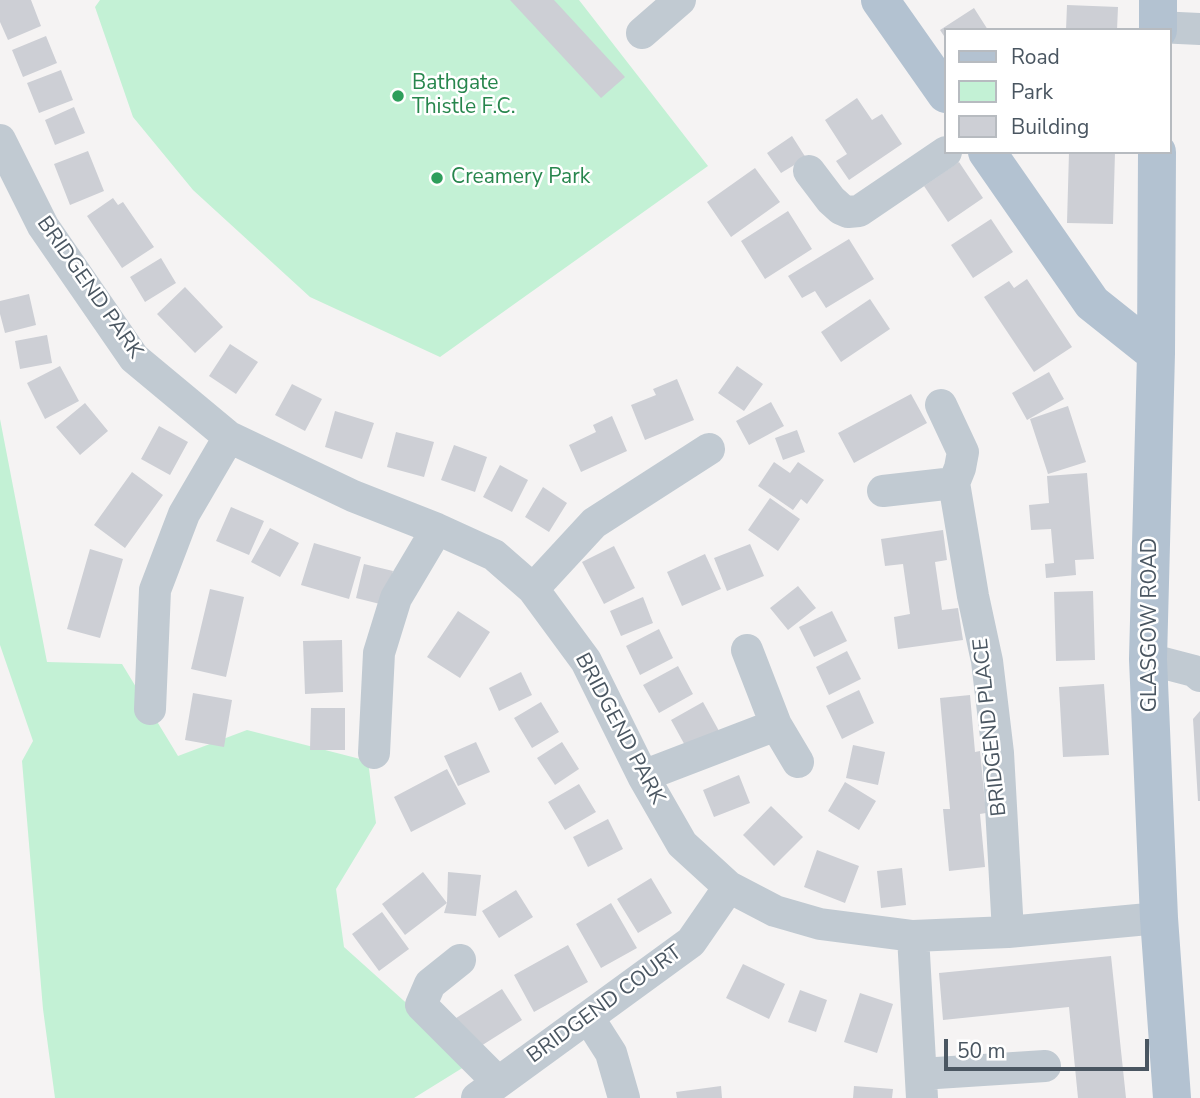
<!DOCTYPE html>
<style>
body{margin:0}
#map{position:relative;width:1200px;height:1098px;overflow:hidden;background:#f5f3f3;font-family:"Nunito Sans",sans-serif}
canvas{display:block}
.legend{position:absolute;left:944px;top:28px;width:228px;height:126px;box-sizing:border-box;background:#fff;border:2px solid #b7bbc0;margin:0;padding:9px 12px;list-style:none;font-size:21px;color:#4a5661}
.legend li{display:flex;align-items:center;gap:14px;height:35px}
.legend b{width:35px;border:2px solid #b7bbc0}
.scale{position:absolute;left:944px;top:1039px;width:205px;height:32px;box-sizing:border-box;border:4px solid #4a5661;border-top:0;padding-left:9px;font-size:21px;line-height:24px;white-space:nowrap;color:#4a5661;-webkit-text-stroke:5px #fff;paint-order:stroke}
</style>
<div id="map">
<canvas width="1200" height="1098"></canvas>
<ul class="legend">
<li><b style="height:9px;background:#b3c2d1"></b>Road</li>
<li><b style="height:19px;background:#c3f1d5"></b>Park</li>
<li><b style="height:19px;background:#cdcfd5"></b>Building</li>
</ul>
<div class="scale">50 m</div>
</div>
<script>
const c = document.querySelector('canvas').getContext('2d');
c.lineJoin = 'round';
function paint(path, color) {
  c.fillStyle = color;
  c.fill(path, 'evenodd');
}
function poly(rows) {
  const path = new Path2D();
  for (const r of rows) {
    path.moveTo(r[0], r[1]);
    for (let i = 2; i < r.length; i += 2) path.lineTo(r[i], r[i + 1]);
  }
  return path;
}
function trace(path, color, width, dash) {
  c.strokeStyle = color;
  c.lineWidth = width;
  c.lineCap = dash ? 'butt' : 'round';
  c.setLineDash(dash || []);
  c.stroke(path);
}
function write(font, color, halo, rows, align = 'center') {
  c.font = font + ' "Nunito Sans",sans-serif';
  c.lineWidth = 5;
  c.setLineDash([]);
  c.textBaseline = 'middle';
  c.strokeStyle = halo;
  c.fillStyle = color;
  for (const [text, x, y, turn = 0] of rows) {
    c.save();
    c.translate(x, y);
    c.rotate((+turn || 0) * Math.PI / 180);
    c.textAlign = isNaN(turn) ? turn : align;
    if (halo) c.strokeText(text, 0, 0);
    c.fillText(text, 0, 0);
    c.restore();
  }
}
const green = poly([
 [100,0,579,0,708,166,440,357,310,297,193,190,133,117,95,7],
 [0,419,47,662,122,664,178,756,247,730,368,761,376,823,336,889,344,947,472,1062,414,1098,55,1098,43,1009,22,761,33,741,0,645]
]);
const building = poly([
 [0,0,31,0,41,26,8,40,0,22],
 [510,0,554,0,625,77,601,98],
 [1067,5,1118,7,1117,30,1066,30],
 [974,8,988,30,946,30,946,39,940,30],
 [46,36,57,63,23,77,12,50],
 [61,70,73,100,39,113,27,83],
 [857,98,872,120,882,114,902,144,849,180,836,161,847,154,825,120],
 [74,107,85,133,55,145,45,120],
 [792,136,806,158,781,173,767,153],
 [88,151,104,191,70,205,54,164],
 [1069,152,1115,152,1113,224,1067,223],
 [959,162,983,198,948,222,924,186],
 [755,168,780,202,731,237,707,202],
 [113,198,118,205,123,202,154,247,122,268,87,216],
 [788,211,812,249,765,279,741,241],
 [991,219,1013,252,973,278,951,245],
 [849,239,874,279,826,308,815,291,802,298,788,276],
 [161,258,176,283,145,302,130,277],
 [1027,279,1072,347,1034,372,984,297,1009,281,1014,288],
 [185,287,223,327,195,353,157,314],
 [29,294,36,325,5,333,0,314,0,301],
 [870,299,890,329,841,362,821,332],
 [47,335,52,363,20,369,15,341],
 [230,344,258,362,236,394,209,376],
 [60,366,79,401,45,419,27,383],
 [737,366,763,384,744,411,718,393],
 [1049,372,1064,399,1027,420,1012,393],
 [677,379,694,420,645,440,631,405,656,395,653,389],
 [292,384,322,399,305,431,275,415],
 [911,394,927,423,854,463,838,433],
 [771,402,784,426,749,445,736,421],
 [85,403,108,431,80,455,56,427],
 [1068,406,1086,462,1048,474,1030,419],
 [335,411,374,423,362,459,325,447],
 [612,416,627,451,581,472,569,445,596,432,593,425],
 [159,426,188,442,170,475,141,459],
 [797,430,805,452,783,460,775,438],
 [396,432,434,442,424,477,387,467],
 [454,445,487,457,475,492,441,480],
 [774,462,790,473,798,462,824,480,807,504,801,499,793,510,758,486],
 [500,465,528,480,512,512,483,497],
 [132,472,163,495,125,548,94,525],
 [1087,473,1094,559,1075,560,1076,575,1046,578,1045,564,1054,563,1051,529,1031,530,1029,505,1049,503,1047,476],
 [543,487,567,503,549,532,525,517],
 [770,498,800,519,778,551,748,530],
 [231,507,264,521,249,555,216,541],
 [270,528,299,543,280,577,251,562],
 [943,530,947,560,935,562,942,610,958,608,963,640,898,649,894,617,910,614,903,564,885,566,881,539],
 [314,543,361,557,349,599,301,585],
 [750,544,764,576,727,591,714,558],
 [614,546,635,588,604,604,582,562],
 [90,549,123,559,100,638,67,629],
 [705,554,721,589,682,606,667,572],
 [364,564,393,571,384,605,356,598],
 [798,586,816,608,788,630,770,608],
 [210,589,244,597,226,677,191,669],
 [1093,591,1095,660,1056,661,1054,592],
 [643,597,653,623,621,636,610,611],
 [458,611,490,632,460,678,427,657],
 [832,611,847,641,814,657,799,627],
 [659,629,673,658,640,675,626,646],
 [342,640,343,692,305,694,303,641],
 [847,651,861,679,829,695,816,667],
 [678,666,693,694,659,713,643,685],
 [521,672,532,695,499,711,489,688],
 [1104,684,1109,755,1063,757,1059,687],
 [859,690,874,723,842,739,826,706],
 [193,693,232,700,224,747,185,740],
 [970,695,975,752,980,751,986,813,980,814,985,867,949,871,943,809,950,809,940,698],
 [541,702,559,732,532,748,514,718],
 [703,702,719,731,687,749,671,720],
 [311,708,345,708,345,750,310,750],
 [1200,711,1200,801,1198,801,1193,719],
 [476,742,490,772,458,786,444,756],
 [562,742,579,769,555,785,537,758],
 [853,745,885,752,878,785,846,778],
 [447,769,466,804,411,832,394,797],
 [739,775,750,803,714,817,703,790],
 [845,782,876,801,859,830,828,811],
 [579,784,596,812,565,830,548,802],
 [771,806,803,837,774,866,743,835],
 [608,819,623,849,588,867,573,837],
 [817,850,859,866,845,903,804,887],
 [902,868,906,905,881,908,877,871],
 [423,872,447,903,448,872,481,875,476,916,444,913,447,903,405,935,382,904],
 [651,878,672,913,638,933,617,899],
 [516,890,533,917,499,938,482,911],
 [611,903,637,948,601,968,576,924],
 [382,912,409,949,379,971,352,934],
 [568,945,588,982,534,1012,514,975],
 [1111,956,1126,1098,1078,1098,1069,1007,943,1020,939,973],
 [743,964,785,984,769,1019,726,998],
 [502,989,522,1020,473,1051,453,1020],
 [800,990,827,1000,816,1032,788,1022],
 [860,993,893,1004,877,1053,844,1042],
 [721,1086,722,1098,677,1098,676,1092],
 [854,1086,893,1089,892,1098,853,1098]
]);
const minor = poly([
 [1158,27,1200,29],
 [642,33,680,0],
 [0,140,43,226,134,358,229,437,353,496,437,529,494,555,533,589,586,661,643,776,682,844,729,887,775,911,820,924,913,936,1008,932,1159,918],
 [809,171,831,200,841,209,848,212,859,211,946,152],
 [941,405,963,452,960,468,954,483],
 [883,491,954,483,973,596,987,661,998,753,1008,932],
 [533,589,594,523,709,449],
 [747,650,776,725,798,762],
 [1148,659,1194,671,1200,676],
 [150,709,155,590,184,514,229,437],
 [374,753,379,653,396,598,437,529],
 [643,776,776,725],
 [913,936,922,1098],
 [460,960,430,984,421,1005,498,1082],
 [588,1017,611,1053,624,1098],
 [921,1074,1045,1066],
 [477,1098,691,942,729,887]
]);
const major = poly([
 [880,0,946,94],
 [1158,30,1158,0],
 [987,152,1092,303,1156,354],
 [1157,152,1156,354,1148,659,1159,918,1172,1098]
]);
const markers = [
 [398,96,7,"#2e9e5b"],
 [437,178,7,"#2e9e5b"]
];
const leisureNames = [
 ["Bathgate",412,84],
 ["Thistle F.C.",412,108],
 ["Creamery Park",451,178]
];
const streetNames = [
 ["BRIDGEND PARK",89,288,55],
 ["GLASGOW ROAD",1151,625,-90],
 ["BRIDGEND PLACE",991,727,-96],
 ["BRIDGEND PARK",619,729,62],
 ["BRIDGEND COURT",605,1005,-36]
];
paint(green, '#c3f1d5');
paint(building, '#cdcfd5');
trace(minor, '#c1cad2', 32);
trace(major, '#b3c2d1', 38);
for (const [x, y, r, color] of markers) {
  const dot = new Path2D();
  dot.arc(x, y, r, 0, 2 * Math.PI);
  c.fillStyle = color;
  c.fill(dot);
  trace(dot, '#fff', 2.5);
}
write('21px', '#27864d', '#fff', leisureNames, 'left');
write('21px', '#4a5661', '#fff', streetNames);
</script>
